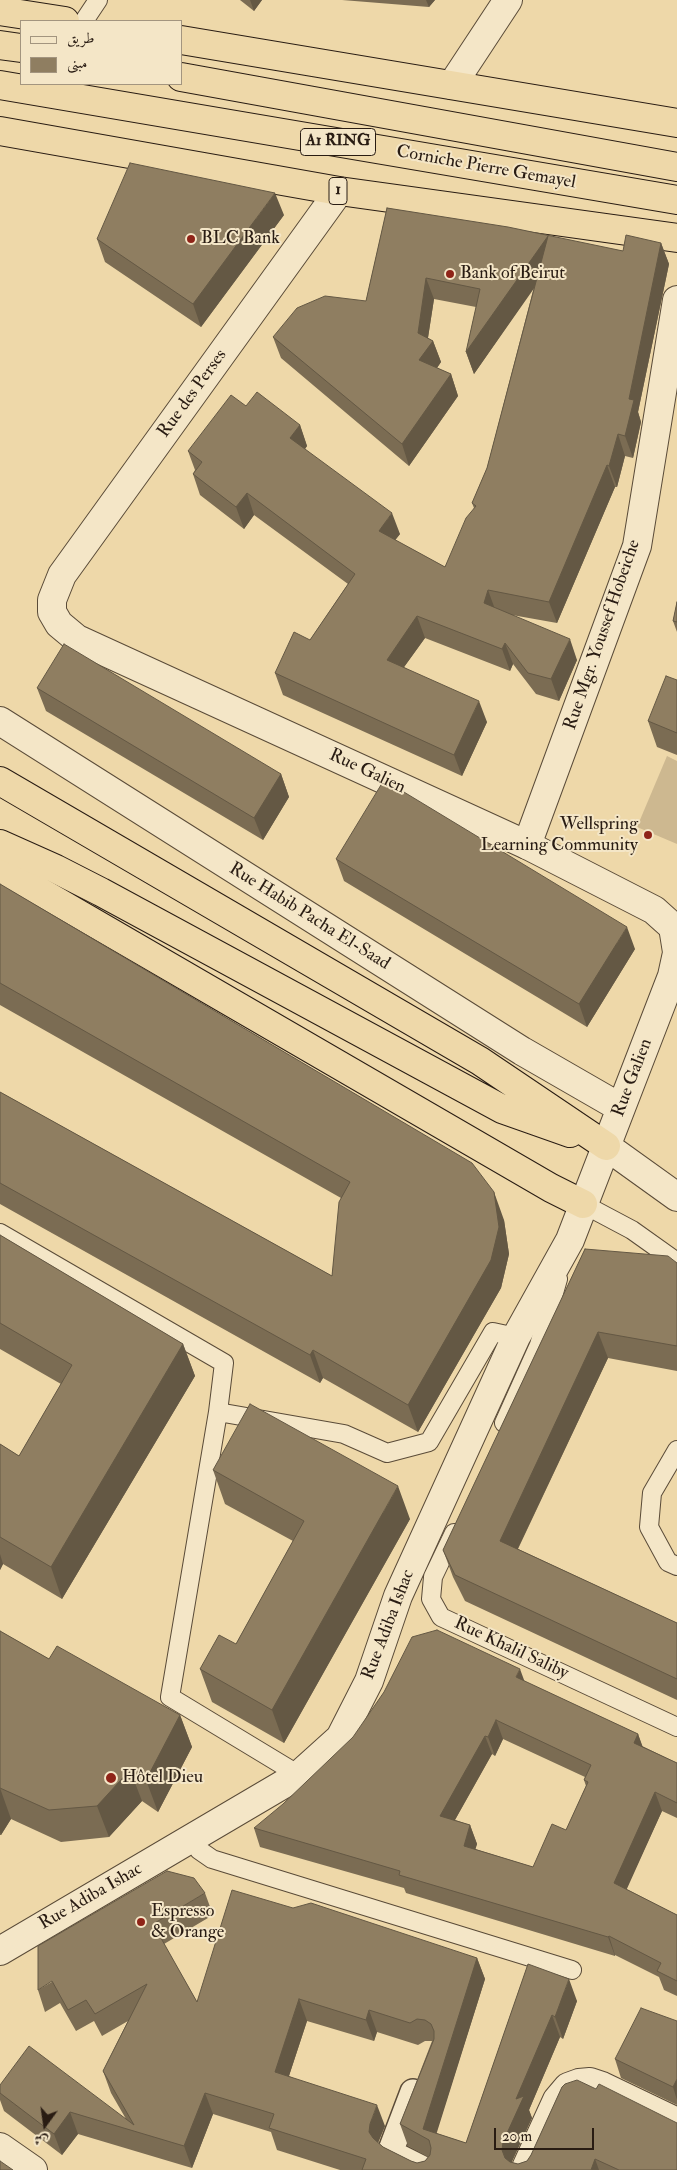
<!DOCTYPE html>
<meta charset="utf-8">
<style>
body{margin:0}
#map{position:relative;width:677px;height:2170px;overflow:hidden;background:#eed8a9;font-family:"IM FELL Double Pica",Amiri,serif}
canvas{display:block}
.legend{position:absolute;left:20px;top:20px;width:162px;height:65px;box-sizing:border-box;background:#f4e6c7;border:1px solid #a3957f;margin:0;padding:6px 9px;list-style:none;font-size:15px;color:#291c13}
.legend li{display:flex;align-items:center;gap:10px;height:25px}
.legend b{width:25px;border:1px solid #a3957f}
.north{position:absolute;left:20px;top:2100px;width:50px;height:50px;-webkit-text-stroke:4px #f4e6c7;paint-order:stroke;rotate:194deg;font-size:14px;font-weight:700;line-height:20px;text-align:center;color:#291c13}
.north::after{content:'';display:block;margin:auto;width:18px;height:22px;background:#291c13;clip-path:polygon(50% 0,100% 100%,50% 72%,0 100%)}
.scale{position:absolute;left:494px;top:2128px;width:100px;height:22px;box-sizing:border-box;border:2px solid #291c13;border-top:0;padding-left:6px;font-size:15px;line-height:18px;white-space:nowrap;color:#291c13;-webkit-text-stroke:4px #f4e6c7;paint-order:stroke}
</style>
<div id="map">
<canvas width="677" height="2170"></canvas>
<ul class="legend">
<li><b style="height:6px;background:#f4e6c7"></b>طريق</li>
<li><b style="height:14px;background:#8f7e61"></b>مبنى</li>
</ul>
<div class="north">ش</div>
<div class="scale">20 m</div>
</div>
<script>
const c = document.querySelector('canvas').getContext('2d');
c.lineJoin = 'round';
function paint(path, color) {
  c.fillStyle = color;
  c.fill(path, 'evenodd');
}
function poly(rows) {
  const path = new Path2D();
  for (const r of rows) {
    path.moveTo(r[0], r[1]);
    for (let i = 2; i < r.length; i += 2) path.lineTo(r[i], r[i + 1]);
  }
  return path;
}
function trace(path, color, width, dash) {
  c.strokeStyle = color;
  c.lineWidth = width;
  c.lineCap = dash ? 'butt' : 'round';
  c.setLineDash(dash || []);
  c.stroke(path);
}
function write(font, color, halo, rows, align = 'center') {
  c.font = font + ' "IM FELL Double Pica",serif';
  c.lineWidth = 4;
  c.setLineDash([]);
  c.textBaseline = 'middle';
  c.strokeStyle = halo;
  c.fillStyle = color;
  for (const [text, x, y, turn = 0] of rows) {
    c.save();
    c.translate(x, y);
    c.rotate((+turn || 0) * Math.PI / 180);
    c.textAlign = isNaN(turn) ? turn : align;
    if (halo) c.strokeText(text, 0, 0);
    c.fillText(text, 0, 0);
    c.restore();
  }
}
const green = poly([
 [667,756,677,761,677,844,637,827]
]);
const service = poly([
 [84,21,98,0],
 [583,1204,632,1230,677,1262],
 [0,1233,224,1363,218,1412],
 [504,1423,539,1345,558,1279],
 [677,1450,652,1493,649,1527,668,1562,677,1566],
 [454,1533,433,1577,431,1599,441,1617,677,1727],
 [299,1775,170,1697,218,1412,344,1434,387,1453,429,1442,493,1332,516,1337],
 [193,1838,199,1850,212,1859,572,1970]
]);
const pedestrian = poly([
 [413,2092,391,2150,397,2156,425,2170]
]);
const minor = poly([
 [527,845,637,546,677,300],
 [0,2147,33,2170],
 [525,2170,557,2100,568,2087,579,2083,590,2082,602,2086,677,2122]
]);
const tertiary = poly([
 [452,85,508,0],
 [339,191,62,575,52,600,52,612,59,624,77,639,527,845,654,910,673,927,677,952],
 [0,721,522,1051,621,1108],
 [606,1146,677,1197],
 [0,1951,299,1775,340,1738,369,1681,398,1596,516,1337,570,1240,672,976,677,953]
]);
const trunk = poly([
 [0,11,65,21],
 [181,40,677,123],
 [0,45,21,48],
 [181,77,677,167],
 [0,85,677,200],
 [0,131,339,191,677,238],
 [0,871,15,877,551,1188,583,1204]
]);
const motorway = poly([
 [0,781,480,1061,606,1146],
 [0,844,56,869,101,892,502,1109,570,1133]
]);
const wall = poly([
 [240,0,262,0,254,11],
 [342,0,435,0,429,7],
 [387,208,623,251,661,243,669,264,638,412,641,422,633,458,625,456,617,487,615,487,557,623,512,615,577,660,559,701,536,694,513,664,510,671,425,638,404,667,487,722,462,776,283,695,275,673,310,640,348,584,254,515,244,529,200,495,193,474,195,470,188,451,246,406,300,425,307,446,305,449,400,534,395,540,445,567,474,508,472,503,487,468,534,287,474,374,466,352,476,307,434,299,428,338,433,341,441,362,437,368,451,374,458,396,409,466,281,358,273,337,366,301],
 [284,215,201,327,105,262,97,239],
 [677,602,677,632,673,621],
 [677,680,677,755,657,747,648,721],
 [37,688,281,774,289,797,263,840,46,711],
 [336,859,635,949,587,1027,344,881],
 [0,884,504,1220,509,1254,501,1288,418,1432,323,1378,320,1383,0,1204,0,1092,332,1276,341,1198,0,1005],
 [0,1235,183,1344,195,1376,62,1599,3,1564,0,1570,0,1444,19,1456,61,1384,0,1349],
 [585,1249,677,1263,677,1371,608,1358,518,1549,677,1623,677,1700,465,1601,453,1577,443,1550],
 [213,1470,410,1519,284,1743,212,1702,200,1669,236,1644,293,1541,225,1504],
 [0,1631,49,1659,180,1715,192,1747,158,1812,142,1801,109,1837,61,1842,11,1819,1,1835,0,1835],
 [524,1681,638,1734,642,1746,677,1763,677,1818,662,1811,626,1889,677,1915,677,1996,664,1990,659,1977,615,1955,615,1956,406,1893,404,1888,260,1847,254,1828],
 [503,1739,585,1777,584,1780,586,1786,566,1830,533,1867,475,1849,477,1844,470,1825,455,1820,492,1754,495,1756],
 [205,1893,213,1915,164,1944,197,2002,293,1908,477,1958,485,1979,436,2133,466,2143,528,1964,577,2001,563,2039,560,2037,529,2110,532,2118,511,2162,518,2164,527,2161,531,2155,562,2087,677,2170,340,2170,277,2150,271,2132,213,2114,192,2168,78,2134,62,2155,4,2111,0,2100,0,2085,126,2119,111,2093,103,2071,128,2021,102,2036,94,2021,76,2031,60,2003,45,2012,38,1990],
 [307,2021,374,2041,377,2032,418,2045,425,2041,432,2041,400,2124,408,2146,428,2157,425,2161,417,2163,411,2161,383,2147,378,2143,385,2126,289,2076],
 [677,2021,677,2105,621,2078,615,2059]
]);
const shadedWall = poly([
 [250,0,262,0,254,11],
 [426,0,435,0,429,7],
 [275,193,284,215,201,327,193,304],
 [548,236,556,257,474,374,466,352],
 [661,243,669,264,638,412,641,422,633,458,625,436,629,399],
 [426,278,434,299,426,350,433,341,441,362,427,382,419,360,418,333],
 [451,374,458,396,409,466,402,444],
 [300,425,307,446,298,459,290,438],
 [618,434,625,456,617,487,609,466],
 [607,465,615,487,557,623,549,602],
 [247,493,254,515,244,529,236,507],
 [392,513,400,534,386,552,379,531],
 [488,590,496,612,484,603],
 [417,616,425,638,394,681,387,660],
 [570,639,577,660,559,701,551,679],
 [505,643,513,664,510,671,502,649],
 [479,701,487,722,462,776,454,755],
 [281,774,289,797,263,840,254,818],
 [627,927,635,949,587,1027,579,1004],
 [494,1192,504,1220,509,1254,501,1288,418,1432,408,1405],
 [598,1332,608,1358,509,1567,500,1541],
 [183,1344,195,1376,62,1599,51,1567],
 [313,1350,323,1378,320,1383,310,1355],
 [398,1486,410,1519,284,1743,272,1710],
 [0,1554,3,1564,0,1570],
 [520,1669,527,1688,516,1677],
 [180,1715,192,1747,158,1812,146,1780],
 [496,1720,503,1739,495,1756,488,1737],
 [638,1734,645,1753,634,1743],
 [485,1736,492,1754,447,1834,440,1816],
 [130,1770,142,1801,109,1837,97,1806],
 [0,1788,11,1819,1,1835,0,1832],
 [655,1792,662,1811,621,1902,614,1883],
 [470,1825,477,1844,471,1865,464,1846],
 [609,1936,615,1955,615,1956,608,1937],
 [477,1958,485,1979,432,2148,429,2140,423,2129],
 [569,1979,577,2001,563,2039,555,2017],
 [299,1999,307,2021,283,2094,275,2072],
 [369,2010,377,2032,374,2041,366,2020],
 [552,2015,560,2037,529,2110,532,2118,511,2164,510,2170,502,2150,503,2142,516,2099],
 [677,2079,677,2100,673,2087],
 [205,2093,213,2114,192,2168,184,2146],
 [377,2105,385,2126,377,2145,369,2132,370,2124],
 [70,2112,78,2134,62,2155,54,2134],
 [595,2159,599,2170,591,2170]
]);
const building = poly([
 [130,163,275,193,193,304,97,239,130,163],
 [387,208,508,227,623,251,626,235,661,243,629,399,634,400,625,436,618,434,609,466,607,465,549,602,488,590,484,603,570,639,551,679,528,673,505,643,502,649,417,616,387,660,479,701,454,755,275,673,294,632,310,640,355,574,247,493,236,507,193,474,202,462,188,451,231,395,246,406,257,392,300,425,290,438,392,513,379,531,445,567,466,518,476,506,472,503,487,468,548,236,466,352,480,289,426,278,418,333,433,341,419,360,451,374,402,444,273,337,297,308,325,296,366,301,387,208],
 [677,602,677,622,673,621,677,602],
 [64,644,281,774,254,818,37,688,64,644],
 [666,676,677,680,677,733,648,721,666,676],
 [384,780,627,927,579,1004,336,859,384,780],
 [0,884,472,1163,494,1192,499,1227,491,1260,408,1405,313,1350,310,1355,0,1183,0,1092,332,1276,339,1202,350,1182,0,983,0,884],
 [0,1235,183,1344,51,1567,0,1537,0,1444,19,1456,72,1365,0,1323,0,1235],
 [585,1249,668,1256,677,1263,677,1346,598,1332,500,1541,677,1623,677,1679,455,1575,443,1550,585,1249],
 [250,1404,398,1486,272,1710,200,1669,219,1635,236,1644,304,1521,213,1470,250,1404],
 [437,1630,520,1669,516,1677,638,1734,634,1743,677,1763,677,1803,655,1792,614,1883,677,1915,677,1981,657,1971,661,1963,609,1936,608,1937,399,1875,400,1871,254,1828,283,1804,353,1737,384,1692,412,1637,437,1630],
 [496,1720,591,1765,584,1780,588,1782,566,1830,552,1824,533,1867,464,1846,470,1825,440,1816,485,1736,488,1737,496,1720],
 [0,1631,49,1659,57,1646,180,1715,146,1780,130,1770,97,1806,49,1810,0,1788,0,1631],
 [167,1871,194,1878,205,1893,153,1924,197,2002,232,1890,293,1908,311,1903,477,1958,423,2129,466,2143,528,1964,569,1979,555,2017,552,2015,516,2099,524,2096,503,2142,502,2150,505,2158,510,2162,518,2164,527,2161,531,2155,562,2087,565,2084,577,2080,596,2089,599,2084,677,2123,677,2170,619,2170,595,2159,591,2170,362,2170,366,2159,269,2128,274,2114,205,2093,184,2146,70,2112,54,2134,0,2093,0,2085,29,2046,134,2125,103,2071,147,1984,95,2014,86,2000,68,2010,52,1981,38,1990,38,1946,167,1871],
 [299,1999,366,2020,369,2010,410,2023,417,2019,425,2020,431,2024,434,2031,434,2039,400,2124,429,2140,431,2148,430,2155,425,2161,417,2163,411,2161,383,2147,373,2138,369,2132,370,2124,377,2105,275,2072,299,1999],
 [641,2008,677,2021,677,2079,673,2087,615,2059,641,2008],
 [0,2161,13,2170,0,2170,0,2161]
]);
const markers = [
 [191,239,5,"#8f2418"],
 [450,274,5,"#8f2418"],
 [648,835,5,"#8f2418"],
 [111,1778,6,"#8f2418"],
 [141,1922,5,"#8f2418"]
];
const shields = [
 [338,142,75],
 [338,191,18]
];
const shieldNames = [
 ["A1 RING",338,142],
 ["1",338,191]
];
const streetNames = [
 ["Corniche Pierre Gemayel",486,168,10],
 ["Rue des Perses",193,394,-54],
 ["Rue Mgr. Youssef Hobeiche",603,635,-71],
 ["Rue Galien",367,772,25],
 ["Rue Habib Pacha El-Saad",309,917,32],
 ["Rue Galien",633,1078,-69],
 ["Rue Adiba Ishac",389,1625,-69],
 ["Rue Khalil Saliby",511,1649,25],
 ["Rue Adiba Ishac",91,1897,-30]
];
const poiNames = [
 ["BLC Bank",201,239],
 ["Bank of Beirut",460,274],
 ["Wellspring",638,825,"right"],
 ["Learning Community",638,846,"right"],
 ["Hôtel Dieu",122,1778],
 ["Espresso",151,1912],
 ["& Orange",151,1933]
];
paint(green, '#cdb890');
trace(service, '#5a4b38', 20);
trace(pedestrian, '#5a4b38', 28);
trace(minor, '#5a4b38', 30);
trace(tertiary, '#5a4b38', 30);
trace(trunk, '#291c13', 30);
trace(motorway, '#291c13', 30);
trace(service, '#f4e6c7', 18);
trace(pedestrian, '#f4e6c7', 25);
trace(minor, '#f4e6c7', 28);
trace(tertiary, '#f4e6c7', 28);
trace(trunk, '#eed8a9', 28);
trace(motorway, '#eed8a9', 28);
paint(wall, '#7b6c53');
paint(shadedWall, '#645844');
paint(building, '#8f7e61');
trace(building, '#645844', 1);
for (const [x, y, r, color] of markers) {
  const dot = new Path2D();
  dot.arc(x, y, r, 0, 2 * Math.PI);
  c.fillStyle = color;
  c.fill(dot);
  trace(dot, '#f4e6c7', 2);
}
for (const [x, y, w] of shields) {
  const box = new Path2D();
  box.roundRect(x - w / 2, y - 13.5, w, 27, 4);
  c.fillStyle = '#f4e6c7';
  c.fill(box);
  trace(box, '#291c13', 1);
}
write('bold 16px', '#291c13', null, shieldNames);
write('18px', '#291c13', '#f4e6c7', streetNames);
write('18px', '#291c13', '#f4e6c7', poiNames, 'left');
</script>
